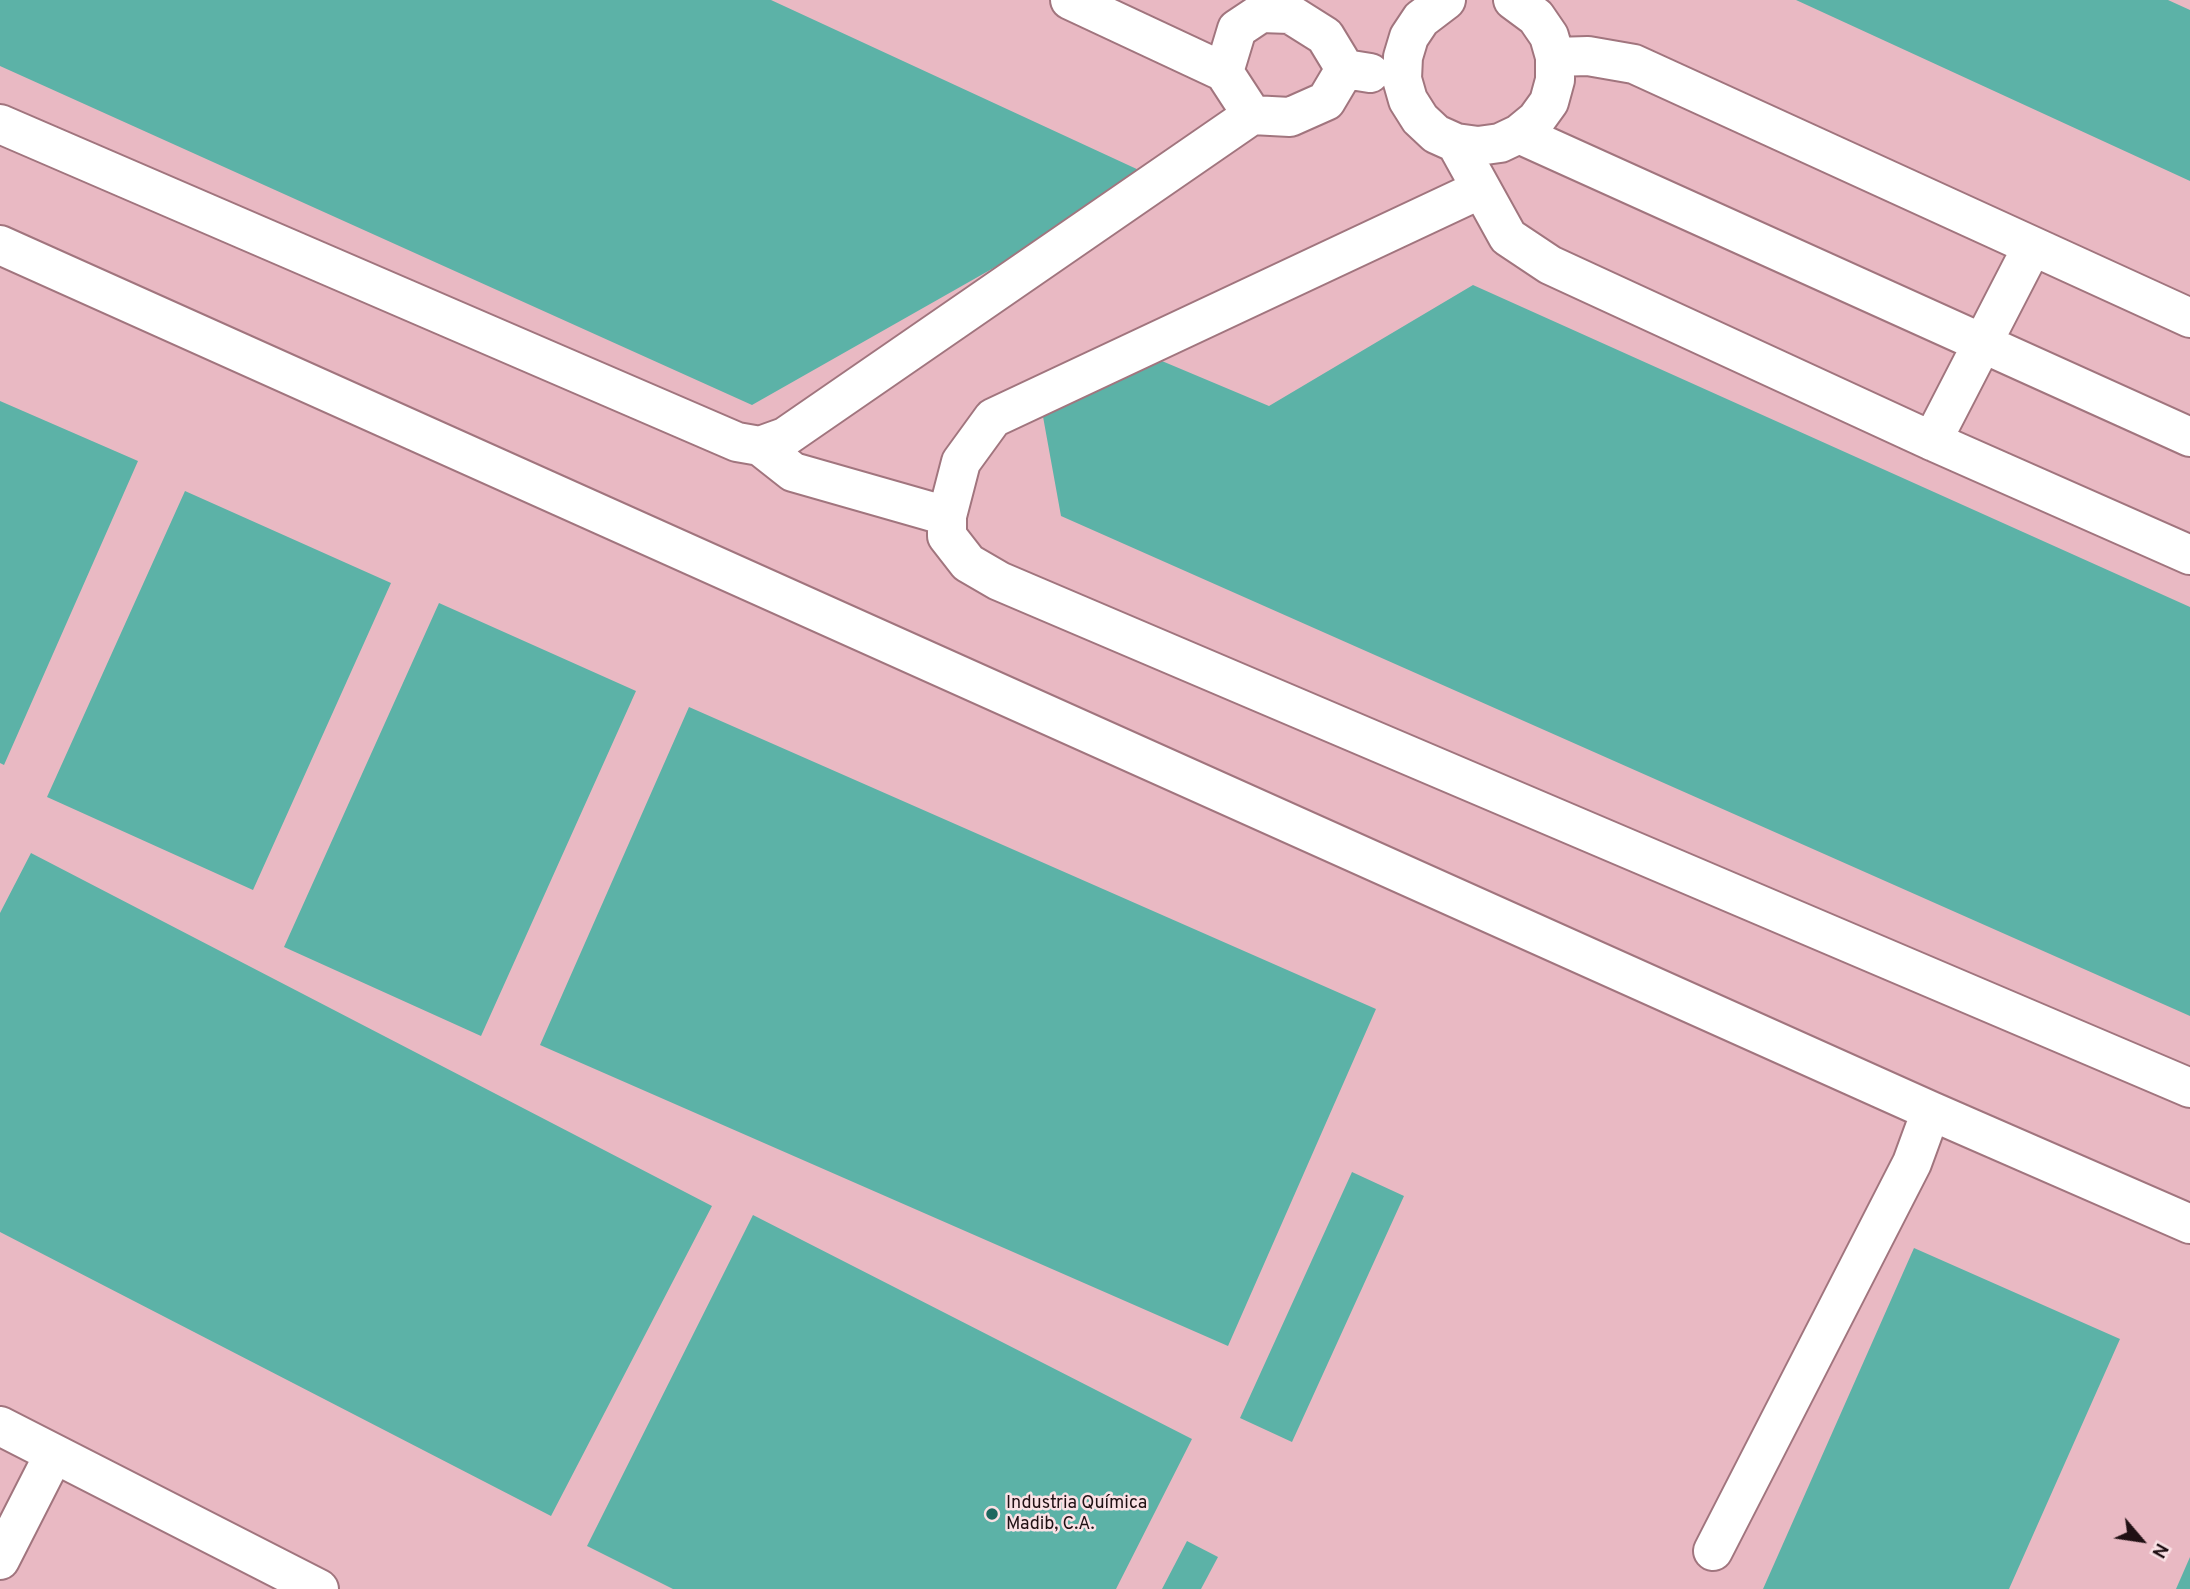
<!DOCTYPE html>
<meta charset="utf-8">
<style>
body{margin:0}
#map{position:relative;width:2190px;height:1589px;overflow:hidden;background:#e9b9c3;font-family:Overpass,sans-serif}
canvas{display:block}
.north{position:absolute;left:2106px;top:1505px;width:70px;height:70px;-webkit-text-stroke:5px #fae1e5;paint-order:stroke;rotate:119deg;font-size:19px;font-weight:700;line-height:28px;text-align:center;color:#201014}
.north::after{content:'';display:block;margin:auto;width:24px;height:32px;background:#201014;clip-path:polygon(50% 0,100% 100%,50% 72%,0 100%)}
</style>
<div id="map">
<canvas width="2190" height="1589"></canvas>
<div class="north">N</div>
</div>
<script>
const c = document.querySelector('canvas').getContext('2d');
c.lineJoin = 'round';
function paint(path, color) {
  c.fillStyle = color;
  c.fill(path, 'evenodd');
}
function poly(rows) {
  const path = new Path2D();
  for (const r of rows) {
    path.moveTo(r[0], r[1]);
    for (let i = 2; i < r.length; i += 2) path.lineTo(r[i], r[i + 1]);
  }
  return path;
}
function trace(path, color, width, dash) {
  c.strokeStyle = color;
  c.lineWidth = width;
  c.lineCap = dash ? 'butt' : 'round';
  c.setLineDash(dash || []);
  c.stroke(path);
}
function write(font, color, halo, rows, align = 'center') {
  c.font = font + ' Overpass,sans-serif';
  c.lineWidth = 5;
  c.setLineDash([]);
  c.textBaseline = 'middle';
  c.strokeStyle = halo;
  c.fillStyle = color;
  for (const [text, x, y, turn = 0] of rows) {
    c.save();
    c.translate(x, y);
    c.rotate((+turn || 0) * Math.PI / 180);
    c.textAlign = isNaN(turn) ? turn : align;
    if (halo) c.strokeText(text, 0, 0);
    c.fillText(text, 0, 0);
    c.restore();
  }
}
const building = poly([
 [0,0,771,0,1154,177,752,405,0,66],
 [1796,0,2168,0,2190,10,2190,181],
 [1473,285,2190,607,2190,1016,1061,516,1040,400,1150,356,1269,406],
 [0,401,138,461,4,765,0,763],
 [185,491,391,583,253,890,47,797],
 [439,603,636,691,481,1036,284,947],
 [689,707,1376,1009,1228,1346,540,1045],
 [31,853,712,1206,551,1516,0,1232,0,913],
 [1352,1172,1404,1196,1292,1442,1240,1418],
 [753,1215,1192,1439,1116,1589,673,1589,587,1546],
 [1914,1248,2120,1339,2009,1589,1763,1589],
 [1187,1541,1218,1557,1201,1589,1162,1589],
 [2190,1557,2190,1589,2176,1589]
]);
const minor = poly([
 [1070,0,1224,72,1252,115,1290,117,1326,101,1345,69],
 [1446,0,1421,19,1409,37,1403,57,1402,79,1408,100,1420,119,1436,134,1456,143,1478,146,1500,143,1519,134,1536,120,1549,102,1555,80,1555,57,1549,36,1536,17,1513,0],
 [1555,57,1588,56,1634,64,2190,318],
 [1224,72,1237,29,1261,13,1290,14,1325,36,1345,69,1370,73],
 [0,124,737,442,760,446,785,437,1252,115],
 [1519,134,2190,437],
 [1456,143,1508,237,1550,265,1932,441,2190,555],
 [1481,189,993,418,961,462,947,516,947,536,968,563,999,581,2190,1088],
 [0,245,1931,1111,2190,1224],
 [1932,441,2031,249],
 [760,446,793,472,947,516],
 [0,1426,319,1589],
 [1713,1551,1912,1163,1931,1111],
 [0,1560,54,1454]
]);
const markers = [
 [992,1514,7,"#1d675f"]
];
const poiNames = [
 ["Industria Química",1006,1504],
 ["Madib, C.A.",1006,1525]
];
paint(building, '#5cb2a7');
trace(minor, '#a1757e', 42);
trace(minor, '#fff', 38);
for (const [x, y, r, color] of markers) {
  const dot = new Path2D();
  dot.arc(x, y, r, 0, 2 * Math.PI);
  c.fillStyle = color;
  c.fill(dot);
  trace(dot, '#fae1e5', 2.5);
}
write('18px', '#201014', '#fae1e5', poiNames, 'left');
</script>
